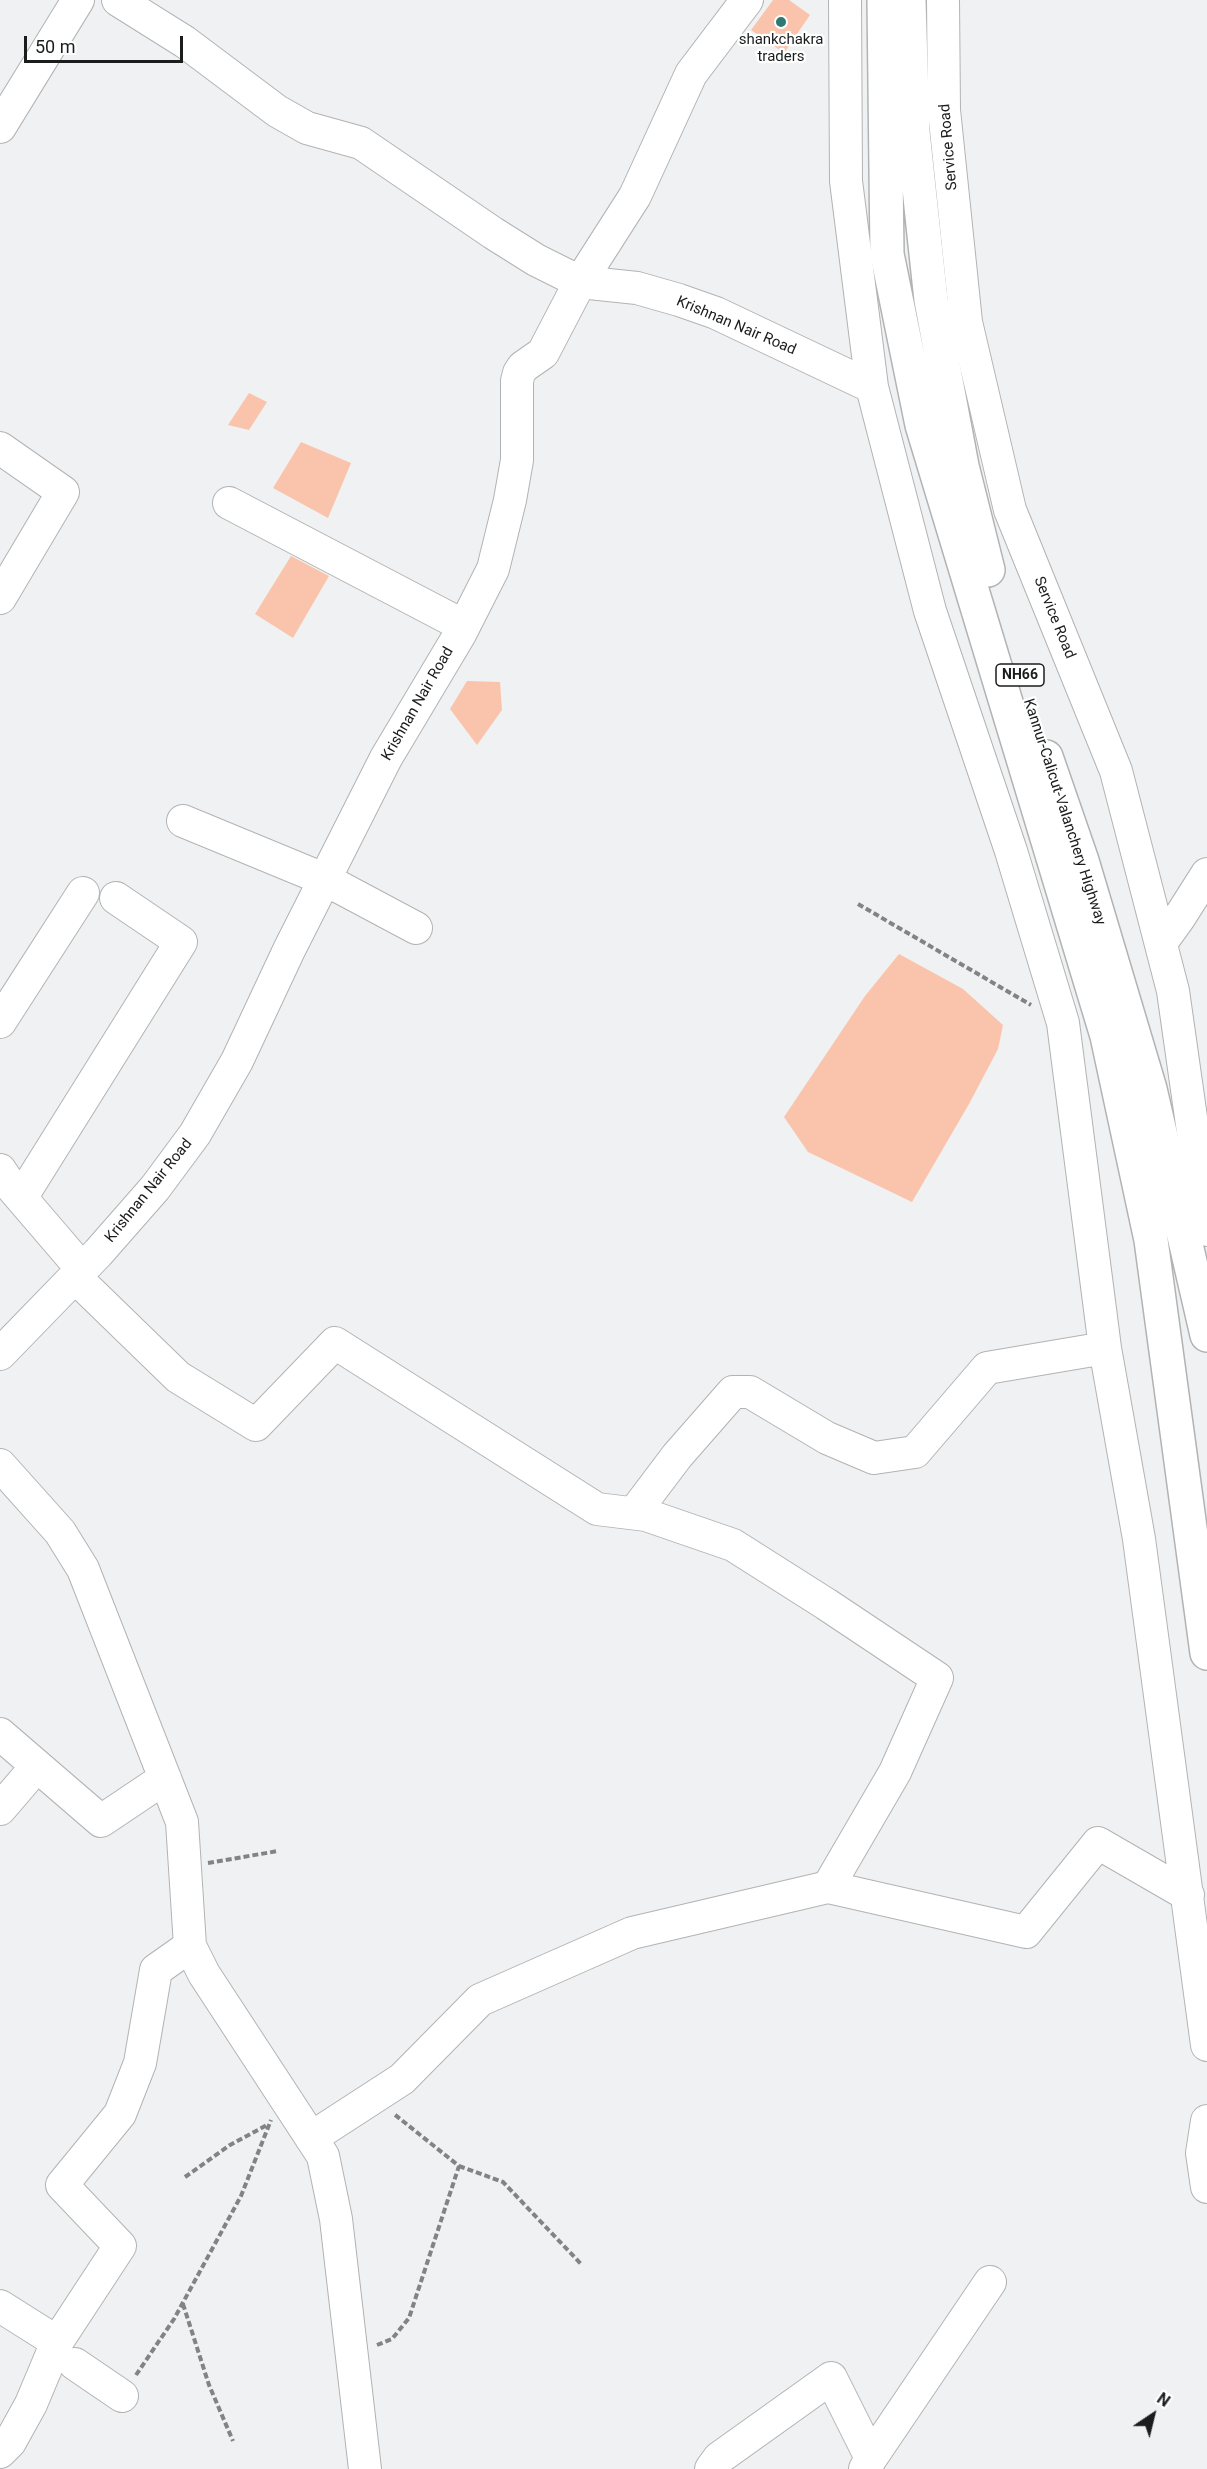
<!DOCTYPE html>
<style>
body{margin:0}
#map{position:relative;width:1207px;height:2469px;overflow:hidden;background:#f0f1f2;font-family:Roboto,sans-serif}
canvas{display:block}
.north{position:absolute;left:1123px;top:2385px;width:60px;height:60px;-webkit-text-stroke:4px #fff;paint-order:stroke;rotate:35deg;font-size:16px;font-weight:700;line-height:24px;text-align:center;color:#1b1c1c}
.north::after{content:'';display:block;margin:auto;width:21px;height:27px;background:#1b1c1c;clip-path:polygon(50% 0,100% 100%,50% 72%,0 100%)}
.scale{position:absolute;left:24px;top:36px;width:159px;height:27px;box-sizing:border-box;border:3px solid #1b1c1c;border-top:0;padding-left:8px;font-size:18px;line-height:21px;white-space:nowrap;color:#1b1c1c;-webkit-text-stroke:4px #fff;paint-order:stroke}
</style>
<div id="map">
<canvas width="1207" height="2469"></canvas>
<div class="north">N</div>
<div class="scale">50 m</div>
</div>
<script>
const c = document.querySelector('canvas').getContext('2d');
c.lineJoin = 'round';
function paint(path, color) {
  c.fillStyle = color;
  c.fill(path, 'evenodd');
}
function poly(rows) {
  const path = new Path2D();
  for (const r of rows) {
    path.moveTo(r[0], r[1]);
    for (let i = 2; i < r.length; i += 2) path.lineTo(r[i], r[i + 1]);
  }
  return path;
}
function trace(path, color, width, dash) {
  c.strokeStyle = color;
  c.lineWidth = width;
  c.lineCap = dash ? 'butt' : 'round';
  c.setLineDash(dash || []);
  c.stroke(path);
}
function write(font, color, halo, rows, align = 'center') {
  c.font = font + ' Roboto,sans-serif';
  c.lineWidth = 4.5;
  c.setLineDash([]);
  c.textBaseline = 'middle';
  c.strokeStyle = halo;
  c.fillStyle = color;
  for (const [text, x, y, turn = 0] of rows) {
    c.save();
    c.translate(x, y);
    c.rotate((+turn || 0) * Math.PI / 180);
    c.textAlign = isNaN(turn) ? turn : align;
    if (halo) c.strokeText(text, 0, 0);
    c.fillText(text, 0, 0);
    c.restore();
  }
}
const building = poly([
 [773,0,789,0,810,15,784,53,751,30],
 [249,393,267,402,249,430,228,425],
 [301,442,351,463,328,518,273,488],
 [291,556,329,576,293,638,255,614],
 [467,681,500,682,502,710,477,745,450,709],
 [899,954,963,989,1003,1025,998,1049,969,1104,912,1202,808,1152,784,1117,865,996]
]);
const path = poly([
 [858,904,1031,1005],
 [208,1863,278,1851],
 [459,2166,503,2182,582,2265],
 [185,2177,230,2145,267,2125],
 [183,2304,209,2385,233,2441],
 [377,2345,392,2339,409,2318,459,2166,394,2114],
 [136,2375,174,2319,241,2196,271,2120]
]);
const minor = poly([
 [118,0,185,42,277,111,307,128,361,143,493,233,536,260,580,282,635,196,691,74,747,0],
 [845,0,846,181,872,387,930,611,1011,851,1063,1023,1105,1348,1139,1539,1207,2045],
 [943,0,944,110,966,322,1010,510,1116,771,1173,991,1207,1230],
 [0,127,78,0],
 [0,448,63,492,0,598],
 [229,503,464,626],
 [183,821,326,880,416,928],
 [1161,943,1179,918,1207,874],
 [0,1022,83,893],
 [0,1170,10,1185,82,1269],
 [21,1198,181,942,116,898],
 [75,1277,178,1377,256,1425,335,1343,597,1509,646,1515,733,1545,826,1604,937,1678,895,1772,828,1887,1026,1932,1098,1843,1188,1895],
 [0,1354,98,1253,155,1188,195,1134,237,1061,289,950,386,758,460,634,493,569,510,500,517,460,517,381,519,373,523,367,543,353,580,282,637,288,679,300,716,313,872,387],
 [0,1465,60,1532,83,1569,182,1822,190,1946,204,1974,323,2156,336,2219,365,2469],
 [634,1513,677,1456,733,1392,750,1392,827,1438,874,1458,915,1452,987,1368,1105,1348],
 [0,1734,101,1821,165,1778],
 [0,1809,36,1767],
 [1207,2121,1202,2153,1207,2187],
 [311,2138,402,2079,480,2000,632,1933,828,1887],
 [0,2306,57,2342,31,2404,10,2442,0,2452],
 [57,2342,120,2246,62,2185,120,2114,140,2063,156,1970,190,1946],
 [75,2364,122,2396],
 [871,2458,990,2282],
 [711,2469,719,2458,831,2378,871,2458,865,2469]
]);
const highway = poly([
 [884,0,887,254,922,425,1107,1036,1151,1240,1207,1653],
 [909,0,913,132,931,300,962,466,988,570],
 [1046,757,1082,861,1150,1089,1207,1335]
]);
const markers = [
 [781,22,6,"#2f7873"]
];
const shields = [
 [1020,675,48]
];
const shieldNames = [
 ["NH66",1020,675]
];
const poiNames = [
 ["shankchakra",781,40],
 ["traders",781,57]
];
const streetNames = [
 ["Service Road",949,147,-95],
 ["Krishnan Nair Road",736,326,23],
 ["Service Road",1054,618,68],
 ["Krishnan Nair Road",418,704,-60],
 ["Kannur-Calicut-Valanchery Highway",1064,812,72],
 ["Krishnan Nair Road",149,1191,-51]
];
paint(building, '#f9c4ab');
trace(minor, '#b2b3b4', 34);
trace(highway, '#b2b3b4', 36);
trace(path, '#828383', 4, [6, 3]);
trace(minor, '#fff', 32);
trace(highway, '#fff', 33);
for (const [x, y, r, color] of markers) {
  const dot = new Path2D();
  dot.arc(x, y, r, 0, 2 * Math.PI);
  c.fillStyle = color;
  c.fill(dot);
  trace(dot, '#fff', 2);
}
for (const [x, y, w] of shields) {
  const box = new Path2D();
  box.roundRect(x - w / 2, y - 11, w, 22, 4.5);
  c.fillStyle = '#fff';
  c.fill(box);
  trace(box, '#1b1c1c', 1.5);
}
write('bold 14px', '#1b1c1c', null, shieldNames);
write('15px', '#1b1c1c', '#fff', poiNames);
write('15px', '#1b1c1c', '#fff', streetNames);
</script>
